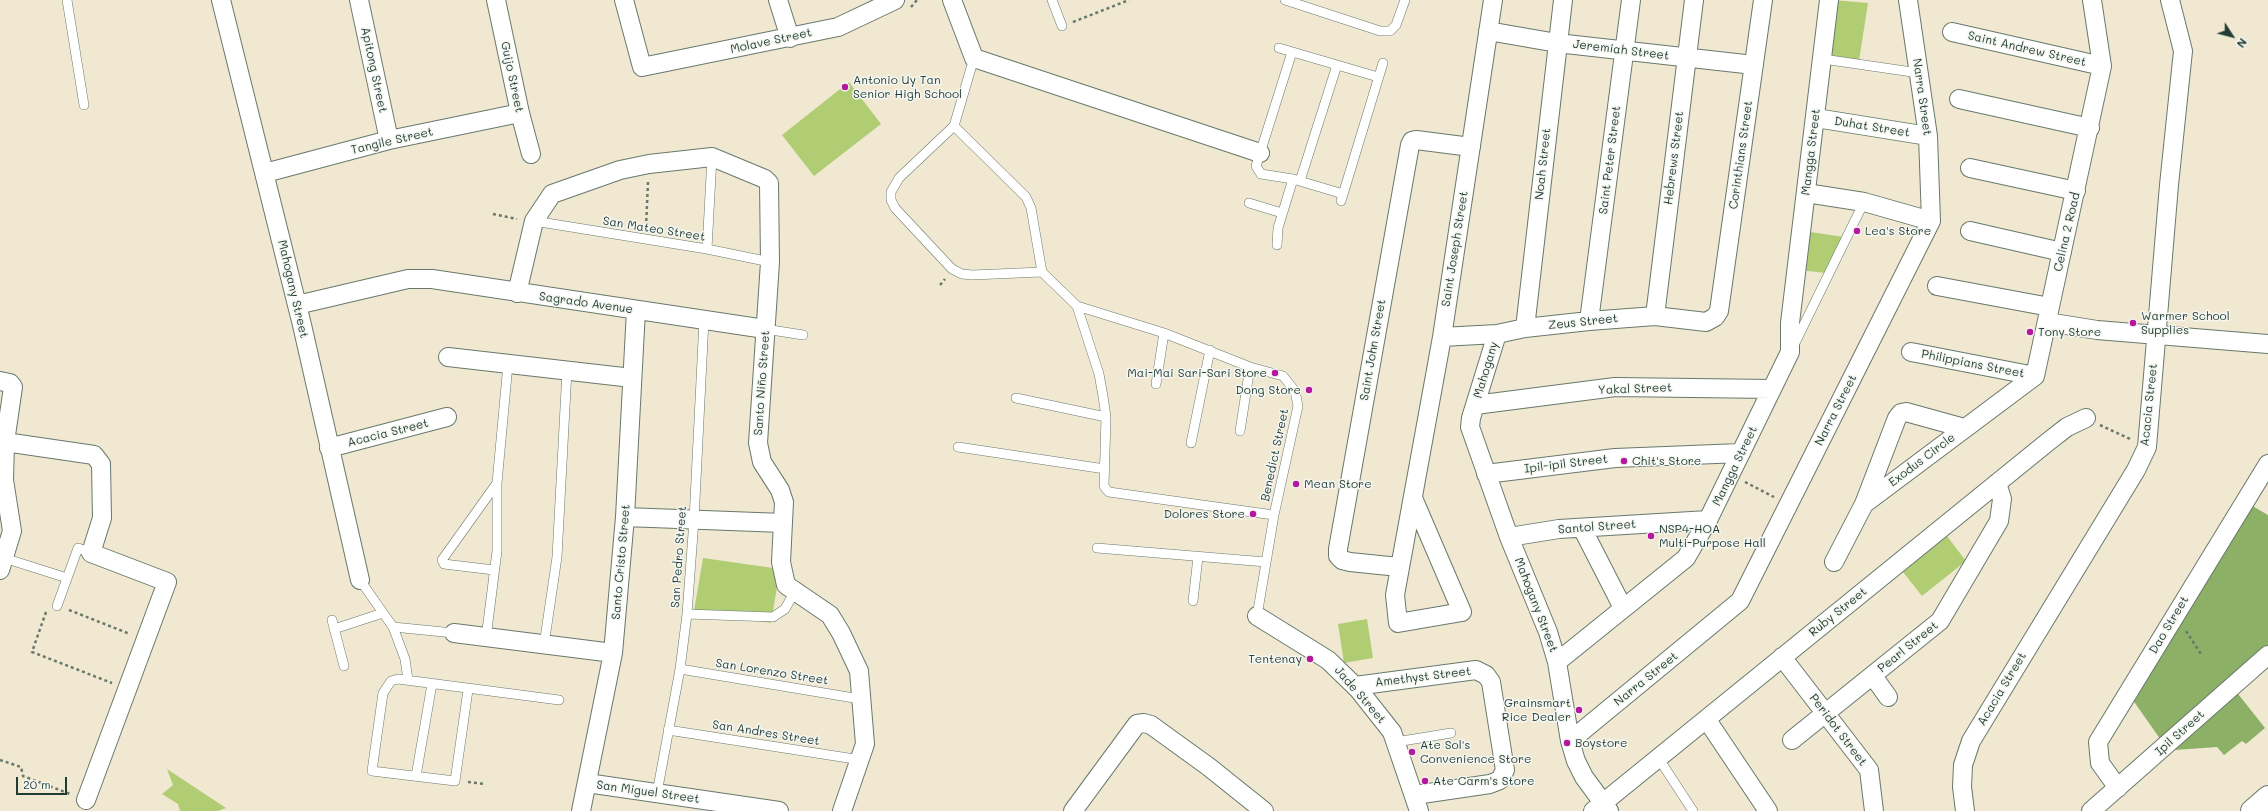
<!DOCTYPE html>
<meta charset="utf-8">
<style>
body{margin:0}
#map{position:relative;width:2268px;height:811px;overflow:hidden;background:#f0e8d1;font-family:Mali,sans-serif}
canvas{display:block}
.north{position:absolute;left:2212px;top:16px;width:40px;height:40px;-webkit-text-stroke:3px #f6f6f2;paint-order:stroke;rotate:126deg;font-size:11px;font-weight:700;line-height:16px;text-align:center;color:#1f3d34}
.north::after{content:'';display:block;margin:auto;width:14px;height:18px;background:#1f3d34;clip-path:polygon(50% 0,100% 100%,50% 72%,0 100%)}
.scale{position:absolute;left:16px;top:777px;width:51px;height:18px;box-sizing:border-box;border:2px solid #1f3d34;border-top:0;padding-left:5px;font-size:12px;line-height:14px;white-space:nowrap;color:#1f3d34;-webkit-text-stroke:3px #f6f6f2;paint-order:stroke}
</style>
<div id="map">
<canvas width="2268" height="811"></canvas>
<div class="north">N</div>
<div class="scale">20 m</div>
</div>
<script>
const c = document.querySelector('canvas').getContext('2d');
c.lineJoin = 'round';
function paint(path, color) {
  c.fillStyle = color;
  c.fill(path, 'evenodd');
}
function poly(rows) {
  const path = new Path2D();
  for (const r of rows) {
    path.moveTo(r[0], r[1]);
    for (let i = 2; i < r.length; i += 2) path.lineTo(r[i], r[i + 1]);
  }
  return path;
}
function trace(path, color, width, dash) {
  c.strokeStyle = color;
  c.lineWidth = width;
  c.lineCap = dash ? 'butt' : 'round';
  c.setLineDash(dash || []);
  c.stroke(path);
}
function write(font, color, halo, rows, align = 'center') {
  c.font = font + ' Mali,sans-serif';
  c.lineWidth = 3;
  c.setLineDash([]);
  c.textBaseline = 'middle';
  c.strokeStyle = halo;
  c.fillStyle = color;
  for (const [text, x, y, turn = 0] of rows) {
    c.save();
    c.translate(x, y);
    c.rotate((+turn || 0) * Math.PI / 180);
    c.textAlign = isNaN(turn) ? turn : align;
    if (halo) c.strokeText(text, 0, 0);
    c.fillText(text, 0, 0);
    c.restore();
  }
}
const green = poly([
 [1833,0,1868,3,1859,61,1825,57],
 [849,82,881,124,814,176,782,135],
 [1804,231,1844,237,1826,273,1799,270],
 [1947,536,1966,561,1922,596,1903,572],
 [703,558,780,569,771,623,694,611],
 [1367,619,1373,658,1344,663,1338,624],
 [167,769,226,808,218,811,180,811,178,804,162,794,173,785]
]);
const forest = poly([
 [2249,504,2268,515,2268,650,2163,743,2130,696],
 [2235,690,2265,728,2246,744,2242,741,2224,755,2217,747,2175,750,2170,746]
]);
const path = poly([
 [911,7,917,0],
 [1073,22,1129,0],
 [493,214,517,219],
 [646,227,648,182],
 [940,285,945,279],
 [2100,425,2130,439],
 [1745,482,1774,497],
 [69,610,130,634],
 [46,612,32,652,112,683],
 [2186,631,2201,654],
 [0,760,21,767,23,776,70,794],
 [468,782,485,784]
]);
const lane = poly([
 [67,0,84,105],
 [1052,0,1062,26],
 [1285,0,1380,31,1390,31,1396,25,1405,0],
 [1279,48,1378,77],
 [1292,52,1256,166,1261,174,1293,179,1343,194],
 [974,58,954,126,899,178,891,192,891,200,895,208,952,269,962,274,972,275,1042,272],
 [1823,59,1919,73],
 [954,126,1026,197,1031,208,1042,272,1077,306,1099,374,1103,396,1106,417,1104,486,1106,489,1109,492,1274,515],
 [1300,181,1337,65],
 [1341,201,1383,63],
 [1249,203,1282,213],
 [534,221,707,249,770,262],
 [1277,245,1278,228,1293,179],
 [707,249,712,157],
 [1077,306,1164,333,1250,367,1283,376,1295,391,1298,406,1274,515,1257,616],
 [765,329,803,335],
 [1794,345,1864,202],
 [1156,384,1164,333],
 [1016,398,1106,417],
 [1240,431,1250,367],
 [1191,443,1210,350],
 [958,447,1105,469],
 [1097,548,1266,562],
 [4,558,67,578],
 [494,570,444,564,442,560,497,483],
 [360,580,393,627,405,659,408,680],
 [1193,601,1198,557],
 [57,606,78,548,91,553],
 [687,614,773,617,785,609,795,591],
 [332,620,344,666],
 [393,627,454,633],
 [334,629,383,613],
 [486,638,497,551,497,483,508,364],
 [544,645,557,557,567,370],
 [680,669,860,699],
 [468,690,455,781,372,771,383,693,391,681,398,679,559,700],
 [668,730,861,760],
 [1396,742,1451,733],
 [1659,759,1693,811],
 [416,776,432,684],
 [657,793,680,669,687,614,694,520,704,320]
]);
const street = poly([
 [221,0,302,325,360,580],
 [359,0,389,140],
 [496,0,520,113,531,154],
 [624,0,642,67,838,27,895,0],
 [778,0,790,38],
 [952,0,974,58,1260,153],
 [1488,31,1557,43,1754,65],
 [1952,32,2102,66],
 [1959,99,2090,128],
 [1816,118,1928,136],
 [1970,168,2076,191],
 [265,173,389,140,520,113],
 [1806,193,1864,202,1931,221],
 [1970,231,2062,252],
 [1937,286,2050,307],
 [517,293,534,221,552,194,620,170,649,164,712,157,765,179,769,183,770,262,758,443,762,462,780,490,784,502,781,562,786,585,830,615,841,633,859,671,865,744,842,811],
 [297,305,408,279,432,279,765,329],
 [1655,316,1694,0],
 [1589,321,1631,0],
 [2047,322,2097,330,2268,344],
 [1525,328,1563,0],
 [1497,334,1471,418,1470,427,1509,537,1548,632,1557,662,1570,741,1576,761,1584,777,1609,811],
 [1442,337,1497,334,1525,328,1589,321,1655,316,1706,322,1715,317,1719,311,1763,0],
 [1911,352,2035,376],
 [448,357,632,378],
 [0,381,10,383,13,387,5,442,4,480,12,531,0,570],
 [1475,405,1615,387,1772,389],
 [5,442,94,455,101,464,102,518,91,553,167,582,86,800],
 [329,448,447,417],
 [1486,474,1615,458,1741,453],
 [1413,498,1462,612,1398,623,1395,595,1442,337,1493,0],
 [1864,504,2035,376,2102,66,2092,0],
 [625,517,783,523],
 [1582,528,1623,608],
 [1509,537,1559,529,1708,520],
 [1834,562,1864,504,1897,418,1901,413,1906,412,1964,428],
 [1399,567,1350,562,1342,560,1338,556,1338,549,1410,145,1412,141,1416,140,1471,147],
 [1257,616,1328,660,1358,689,1392,732,1419,811],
 [454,633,613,653],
 [1782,657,1869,770,1874,811],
 [1557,662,1686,558,1708,520,1790,352,1790,323,1829,0],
 [1873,676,1888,697],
 [1355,686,1476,670,1486,675,1491,682,1505,770,1500,780,1490,784,1415,795],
 [1707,720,1768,811],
 [1792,740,1940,621,1999,521,2002,499,1997,483],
 [1570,741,1740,601,1931,221,1928,136,1908,0],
 [587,783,779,811],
 [2118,788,2100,763,2098,742,2268,464],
 [581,811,613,653,625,517,636,310],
 [1073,811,1137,724,1144,723,1151,725,1209,767,1264,811],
 [1593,811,2049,441,2067,427,2086,418],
 [1965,811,1962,787,1963,765,1971,741,2136,470,2147,447,2169,185,2183,51,2170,0],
 [2091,811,2268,655]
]);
const secondary = poly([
 [2252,811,2268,797]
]);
const markers = [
 [845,87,4,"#b5179e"],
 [1857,231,4,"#b5179e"],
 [2133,323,4,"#b5179e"],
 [2030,332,4,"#b5179e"],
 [1275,373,4,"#b5179e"],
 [1309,390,4,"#b5179e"],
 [1624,461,4,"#b5179e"],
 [1296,484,4,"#b5179e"],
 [1253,514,4,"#b5179e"],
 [1651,536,4,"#b5179e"],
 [1310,659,4,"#b5179e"],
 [1579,710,4,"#b5179e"],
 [1567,743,4,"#b5179e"],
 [1412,752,4,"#b5179e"],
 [1425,781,4,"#b5179e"]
];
const streetNames = [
 ["Molave Street",771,41,-12],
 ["Saint Andrew Street",2027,49,13],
 ["Jeremiah Street",1621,50,7],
 ["Apitong Street",374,70,78],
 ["Guijo Street",512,77,78],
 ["Narra Street",1922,97,82],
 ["Duhat Street",1872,127,9],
 ["Tangile Street",392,141,-13],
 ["Mangga Street",1811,152,-83],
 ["Corinthians Street",1741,155,-82],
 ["Hebrews Street",1674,158,-83],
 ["Saint Peter Street",1610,160,-83],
 ["Noah Street",1543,164,-84],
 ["San Mateo Street",654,229,9],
 ["Celina 2 Road",2067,232,-77],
 ["Saint Joseph Street",1455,249,-81],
 ["Mahogany Street",293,289,77],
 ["Sagrado Avenue",586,303,8],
 ["Zeus Street",1583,322,-6],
 ["Saint John Street",1373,350,-80],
 ["Philippians Street",1973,364,11],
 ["Mahogany",1486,370,-73],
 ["Santo Niño Street",762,383,-86],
 ["Yakal Street",1635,389,-2],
 ["Acacia Street",2149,405,-84],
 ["Narra Street",1836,410,-63],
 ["Acacia Street",388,433,-14],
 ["Benedict Street",1275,455,-78],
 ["Exodus Circle",1922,460,-37],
 ["Ipil-ipil Street",1566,464,-7],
 ["Mangga Street",1735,466,-64],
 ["Santol Street",1597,527,-4],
 ["San Pedro Street",679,557,-86],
 ["Santo Cristo Street",621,562,-85],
 ["Mahogany Street",1536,605,69],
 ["Ruby Street",1838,612,-39],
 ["Dao Street",2169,625,-59],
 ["Pearl Street",1908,647,-39],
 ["San Lorenzo Street",772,672,9],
 ["Amethyst Street",1423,677,-7],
 ["Narra Street",1646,679,-39],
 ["Acacia Street",2002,689,-59],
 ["Jade Street",1360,695,49],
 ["Peridot Street",1838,730,53],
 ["San Andres Street",766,733,9],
 ["Ipil Street",2180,733,-42],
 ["San Miguel Street",648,792,8]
];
const poiNames = [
 ["Antonio Uy Tan",853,80],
 ["Senior High School",853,94],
 ["Lea's Store",1865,231],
 ["Warmer School",2141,316],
 ["Supplies",2141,330],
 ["Tony Store",2038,332],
 ["Mai-Mai Sari-Sari Store",1267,373,"right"],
 ["Dong Store",1301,390,"right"],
 ["Chit's Store",1632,461],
 ["Mean Store",1304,484],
 ["Dolores Store",1245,514,"right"],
 ["NSP4-HOA",1659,529],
 ["Multi-Purpose Hall",1659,543],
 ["Tentenay",1302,659,"right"],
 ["Grainsmart",1571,703,"right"],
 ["Rice Dealer",1571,717,"right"],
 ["Boystore",1575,743],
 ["Ate Sol's",1420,745],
 ["Convenience Store",1420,759],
 ["Ate Carm's Store",1433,781]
];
paint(green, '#b1cd74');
paint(forest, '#8cb066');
trace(lane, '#68796b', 10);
trace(street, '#68796b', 20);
trace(secondary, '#68796b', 24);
trace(path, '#68796b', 2.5, [3, 3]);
trace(lane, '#fff', 9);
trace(street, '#fff', 18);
trace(secondary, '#fff', 22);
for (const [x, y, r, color] of markers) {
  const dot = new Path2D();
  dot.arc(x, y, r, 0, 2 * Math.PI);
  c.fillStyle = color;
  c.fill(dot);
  trace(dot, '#f6f6f2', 1.5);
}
write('12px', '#1f3d34', '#f6f6f2', streetNames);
write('12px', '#1f3d34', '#f6f6f2', poiNames, 'left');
</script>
